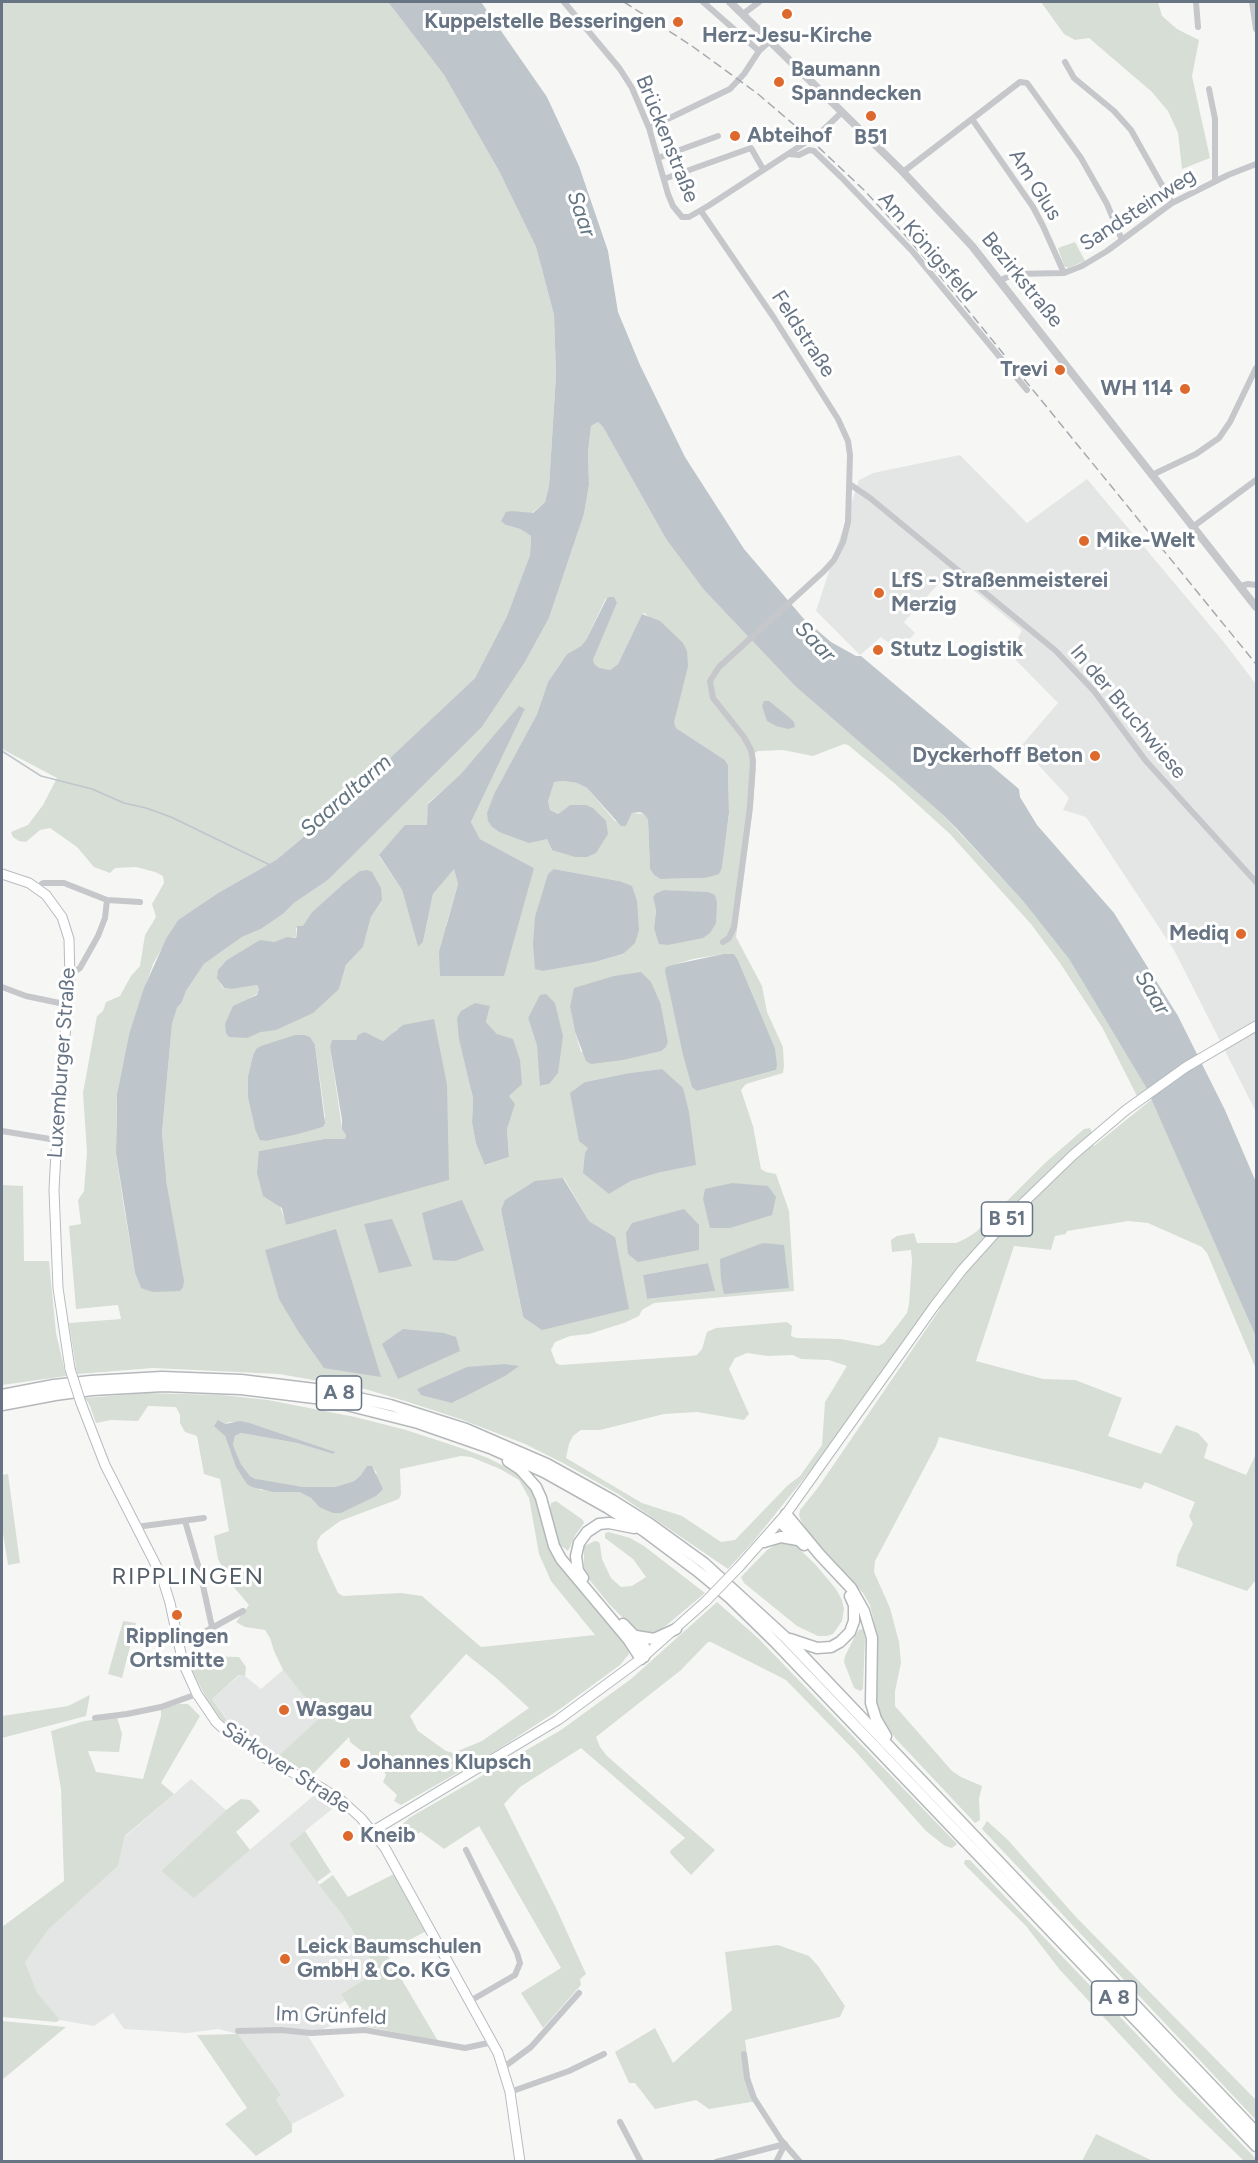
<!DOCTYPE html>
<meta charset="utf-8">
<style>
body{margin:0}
#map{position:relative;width:1258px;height:2163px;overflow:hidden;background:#f6f7f4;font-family:Figtree,sans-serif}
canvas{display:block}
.frame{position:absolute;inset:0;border:3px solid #677484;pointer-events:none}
</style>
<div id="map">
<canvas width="1258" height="2163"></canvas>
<div class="frame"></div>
</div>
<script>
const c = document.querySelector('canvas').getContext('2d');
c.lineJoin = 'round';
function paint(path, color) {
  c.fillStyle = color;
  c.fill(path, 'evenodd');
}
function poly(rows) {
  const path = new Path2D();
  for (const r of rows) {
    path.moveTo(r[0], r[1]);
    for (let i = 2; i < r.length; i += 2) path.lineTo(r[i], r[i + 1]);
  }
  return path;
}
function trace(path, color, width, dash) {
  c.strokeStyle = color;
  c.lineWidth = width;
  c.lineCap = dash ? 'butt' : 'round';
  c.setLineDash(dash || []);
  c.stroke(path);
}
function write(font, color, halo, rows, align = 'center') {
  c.font = font + ' Figtree,sans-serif';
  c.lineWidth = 6;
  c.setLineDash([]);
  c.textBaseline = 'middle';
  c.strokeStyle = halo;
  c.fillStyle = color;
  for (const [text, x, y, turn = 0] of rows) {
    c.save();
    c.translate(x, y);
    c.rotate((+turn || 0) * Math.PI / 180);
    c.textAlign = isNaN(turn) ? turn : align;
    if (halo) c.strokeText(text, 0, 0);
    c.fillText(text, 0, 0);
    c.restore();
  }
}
const built = poly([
 [960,455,1027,523,1087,479,1223,641,1256,684,1256,1112,1174,950,1086,817,1063,810,1069,798,1021,746,1058,703,1010,654,1022,630,950,571,904,622,915,633,899,651,881,637,860,655,816,611,859,480,873,473],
 [283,1670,322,1717,277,1757,245,1740,231,1730,224,1723,227,1719,212,1699,240,1675,245,1676,261,1689],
 [191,1779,226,1810,161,1871,194,1897,318,1792,332,1809,289,1844,341,1913,378,1971,341,1994,345,2001,326,2012,333,2025,323,2029,326,2034,308,2036,345,2096,292,2124,276,2100,281,2096,238,2034,218,2029,187,2033,124,2029,113,2013,94,2026,60,2020,37,1994,25,1962,49,1929,118,1866,125,1837]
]);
const green = poly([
 [2,2,388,2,444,75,499,171,536,247,554,315,556,375,549,486,545,502,532,513,506,513,506,525,520,529,531,536,530,555,507,616,475,678,324,820,276,860,218,893,178,920,153,964,129,1034,117,1094,116,1126,116,1153,123,1201,135,1273,141,1288,167,1186,162,1133,172,1024,177,1008,182,1002,186,991,204,964,242,937,261,929,283,914,294,903,328,880,482,727,525,662,549,618,584,514,589,485,588,452,591,426,598,422,603,427,666,539,704,590,795,686,941,813,1023,901,1069,959,1147,1089,1137,1096,1102,1027,1060,963,1031,924,950,834,894,783,848,745,844,744,813,756,783,750,758,751,755,753,756,769,752,815,736,937,762,986,767,1012,783,1047,784,1066,783,1073,746,1084,741,1090,753,1126,761,1169,766,1172,776,1174,789,1211,794,1291,654,1303,642,1310,639,1316,624,1323,589,1334,570,1336,555,1342,551,1350,556,1363,560,1365,691,1356,697,1355,702,1349,707,1332,716,1328,787,1322,792,1326,791,1336,796,1338,841,1339,878,1346,884,1343,907,1313,909,1304,912,1261,911,1250,892,1252,891,1240,897,1236,914,1233,917,1243,956,1243,965,1239,976,1232,1045,1163,1084,1129,1090,1128,1092,1132,1086,1138,1094,1146,1152,1099,1256,1337,1256,1369,1207,1253,1202,1247,1148,1223,1128,1221,1067,1231,1066,1234,1055,1236,1051,1250,1014,1246,976,1361,1043,1379,1075,1380,1122,1398,1108,1436,1161,1454,1176,1425,1198,1433,1208,1444,1204,1458,1246,1475,1256,1454,1256,1580,1247,1591,1176,1566,1178,1555,1193,1524,1189,1516,1195,1502,1145,1482,1141,1489,1075,1470,939,1437,936,1446,875,1561,874,1572,890,1608,899,1642,901,1663,895,1691,895,1706,952,1771,961,1777,982,1786,979,1799,980,1820,975,1823,896,1739,882,1719,877,1709,875,1695,878,1639,870,1605,863,1593,815,1542,801,1521,799,1515,800,1510,817,1489,940,1309,931,1302,826,1451,752,1543,728,1569,618,1494,563,1463,525,1444,460,1419,408,1402,365,1389,279,1374,153,1368,77,1374,69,1323,121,1319,118,1305,76,1309,69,1226,81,1224,78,1200,84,1191,87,1152,83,1093,97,1016,103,1011,106,1002,120,996,131,976,140,966,145,935,156,917,152,904,164,883,163,876,155,872,136,867,115,868,110,873,94,867,77,847,50,828,40,830,26,842,19,841,13,837,11,832,28,825,43,805,57,778,2,749],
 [606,598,617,603,593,660,593,664,599,669,610,670,618,664,642,614,645,613,688,667,673,722,676,728,725,760,728,765,729,813,722,868,705,878,660,879,654,875,650,869,648,820,644,814,632,813,626,826,615,821,587,788,577,783,563,781,553,782,551,789,548,801,550,810,558,814,570,805,552,850,547,839,499,832,492,827,488,821,495,792,537,714,548,682,567,654,581,646,586,640],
 [525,709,471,822,480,839,534,868,446,926,458,884,454,868,433,894,423,942,418,947,402,890,379,856,428,825,428,803,461,775],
 [554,869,619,881,624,954,595,962,543,971],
 [342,885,382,900,371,917,363,947,346,965,339,989,257,1034,250,998,257,994,259,989,257,985,232,989,223,988,220,983,274,942,285,938,291,939,297,936,296,928,304,926,312,912],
 [664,890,696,892,708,892,654,928,656,909,653,897,656,893],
 [723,954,734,954,738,960,775,1048,776,1070,697,1091,666,967,693,959],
 [661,1005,668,1042,666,1047,581,1052,575,1032,570,1007],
 [490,1006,486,1022,497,1034,509,1096,514,1104,507,1129,509,1157,486,1165,476,1144,472,1123,473,1098,467,1069],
 [534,1008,549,1084,541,1086,537,1046,528,1018],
 [397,1029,447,1085,447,1103,287,1225,259,1151,324,1139,345,1139,346,1135,342,1128,330,1047,332,1040,357,1040,365,1032,383,1041,392,1035],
 [315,1045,325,1116,323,1127,268,1141,255,1129,248,1098,248,1076,253,1055,256,1049],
 [662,1069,661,1172,631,1181,609,1194,585,1154,588,1148,585,1082,629,1073],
 [564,1178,589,1221,615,1237,523,1318,501,1210],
 [708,1263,714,1291,647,1299,643,1275],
 [747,1353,768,1356,793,1355,801,1359,829,1360,847,1366,825,1402,822,1445,800,1476,788,1485,735,1540,721,1542,682,1516,642,1503,566,1458,569,1444,573,1436,581,1430,600,1430,664,1414,697,1412,744,1420,749,1414,729,1369,735,1358],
 [504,1364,473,1391,453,1403,486,1366],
 [1041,2,1158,2,1162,16,1177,29,1199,40,1192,76,1210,158,1182,169,1178,133,1168,111,1152,92,1089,38,1075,40,1064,34],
 [1075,242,1085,261,1068,268,1064,266,1058,248],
 [2,1185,23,1186,24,1261,49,1261,56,1333,66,1376,2,1385],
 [145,1393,222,1395,268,1400,355,1417,406,1430,458,1447,488,1458,514,1471,530,1487,537,1498,547,1541,553,1556,627,1645,629,1654,620,1665,560,1709,494,1752,401,1805,394,1801,397,1795,383,1782,386,1775,381,1766,350,1742,349,1737,312,1775,277,1757,321,1717,283,1670,274,1651,270,1638,265,1630,245,1627,236,1622,249,1605,232,1585,218,1559,214,1536,229,1531,220,1479,204,1474,197,1436,185,1432,180,1423,180,1415,176,1407,148,1406,138,1421,111,1420,96,1423,90,1406,85,1398],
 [229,1422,250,1423,334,1452,333,1454,297,1443,241,1433,235,1436,233,1445,241,1464,250,1476,263,1482,303,1487,335,1487,354,1481,361,1475,368,1466,372,1467,377,1473,319,1507,311,1498,299,1492,260,1490,230,1450,225,1436,221,1431,225,1424],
 [461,1456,471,1457,500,1469,519,1480,529,1498,539,1554,551,1581,595,1635,481,1647,422,1596,401,1593,343,1596,338,1593,318,1550,317,1542,321,1535,340,1521,399,1499,401,1494,400,1469],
 [466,1654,495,1677,529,1708,482,1741,453,1753,446,1751,418,1731,410,1716],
 [8,1474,20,1563,8,1565,2,1527,2,1475],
 [556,1501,583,1520,584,1523,576,1534,568,1551,559,1544,554,1527,550,1509,551,1503],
 [609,1532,630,1538,644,1546,705,1593,656,1634,644,1634,631,1626,609,1604,588,1578,584,1569,584,1546,595,1541,599,1542,600,1545,602,1559,611,1578,621,1587,632,1586,646,1577,633,1559,605,1538,605,1533],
 [788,1543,796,1546,815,1564,836,1589,842,1600,844,1609,842,1621,833,1634,827,1636,818,1636,797,1626,744,1583,741,1577,767,1550,777,1544],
 [717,1602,758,1638,957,1844,952,1848,945,1846,926,1831,856,1752,786,1680,711,1642,708,1642,681,1670,596,1737,600,1747,607,1756,715,1850,691,1875,670,1853,671,1850,685,1838,581,1748,520,1787,504,1804,556,1908,586,1974,580,1979,581,1985,543,2028,521,1993,561,1968,479,1826,444,1849,421,1832,395,1843,396,1835,399,1828,409,1818,561,1730,631,1679],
 [123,1621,136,1623,122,1678,108,1674],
 [863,1629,865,1638,863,1689,860,1691,854,1688,844,1662,845,1656,855,1636,859,1630],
 [194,1656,239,1657,246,1667,245,1676,239,1675,212,1699,227,1720,224,1723,210,1706,194,1674,189,1662],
 [90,1695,86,1716,2,1738,2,1716,68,1706],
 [179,1704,188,1704,200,1716,161,1783,174,1794,125,1836,118,1866,49,1929,25,1962,37,1993,60,2020,56,2022,2,2017,2,1927,64,1881,61,1789,51,1731,84,1721,117,1717,122,1734,119,1752,88,1751,96,1772,143,1779,161,1716,161,1709],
 [241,1799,250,1800,260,1811,236,1832,250,1850,194,1898,161,1871,226,1810],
 [987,1821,1008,1840,1075,1916,1256,2100,1256,2120,982,1829],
 [305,1831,331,1872,317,1882,289,1844],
 [965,1860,970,1860,1256,2159,1256,2161,1244,2161,1176,2095,1060,1970,1026,1926,966,1866,964,1863],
 [396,1873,426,1931,386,1953,438,2041,360,2025,341,1994,378,1971,341,1913,319,1885,333,1875,348,1897],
 [778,1945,809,1956,818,1966,845,2006,840,2017,745,2040,751,2083,757,2101,709,2109,696,2100,655,2109,635,2083,629,2083,615,2052,655,2028,673,2063,732,2010,725,1952],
 [2,2021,66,2027,2,2080],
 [238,2034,281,2095,276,2100,292,2124,292,2132,256,2156,225,2124,247,2108,197,2035],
 [1096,2134,1153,2161,1082,2161]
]);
const water = poly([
 [388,2,481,2,547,97,579,166,608,251,618,312,640,365,685,457,744,549,804,619,831,642,856,656,861,656,1019,789,1020,797,1037,825,1114,913,1178,1016,1225,1110,1256,1182,1256,1337,1147,1089,1069,959,1023,901,957,829,941,813,795,686,704,590,666,539,603,427,598,422,591,426,588,452,589,485,584,514,549,618,525,662,482,727,328,880,294,903,283,914,261,929,242,937,204,964,186,991,182,1002,177,1008,172,1024,162,1133,167,1186,184,1281,183,1287,180,1291,153,1292,141,1288,135,1273,116,1153,117,1094,129,1034,144,988,166,939,178,920,218,893,276,860,324,820,475,678,507,616,530,555,531,536,520,529,506,525,501,521,506,512,511,511,533,513,545,502,549,486,556,375,554,315,536,247,499,171,444,75],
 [610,597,614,597,617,603,593,660,594,664,599,668,610,670,618,664,642,614,660,621,683,643,687,651,688,667,674,722,676,728,725,760,728,765,729,813,722,868,719,874,705,878,660,879,654,875,650,869,648,820,644,814,640,812,632,813,626,826,621,826,587,788,577,783,563,781,554,782,548,801,550,810,558,814,570,805,586,805,593,808,606,821,608,834,596,853,587,857,575,857,552,850,547,839,529,843,499,832,492,827,488,821,487,813,495,792,537,714,548,682,567,654,581,646,586,640,607,598],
 [764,701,769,701,790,718,794,722,795,727,788,729,776,726,767,721,762,706],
 [519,706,525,709,471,822,480,839,534,868,504,976,440,976,439,952,458,884,454,869,433,894,423,942,418,947,402,890,379,855,405,825,427,825,428,804,461,774],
 [554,869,619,881,632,886,637,901,639,930,635,943,623,954,595,962,543,971,535,969,533,944,535,917,548,874],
 [367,870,372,872,381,888,382,900,371,917,363,947,346,965,339,989,313,1013,276,1030,261,1032,247,1038,229,1037,226,1033,225,1024,233,1006,257,995,259,989,257,985,232,989,224,988,217,978,218,970,227,960,260,940,274,942,287,937,295,938,297,936,297,926,303,926,312,912,342,885,360,871],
 [664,890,708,892,715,895,717,903,716,923,710,933,703,938,668,945,659,944,654,928,656,910,653,897,656,893],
 [723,954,734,954,738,960,775,1048,777,1065,776,1070,697,1091,692,1087,683,1055,665,971,666,967,672,965],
 [641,972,651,982,661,1005,668,1042,666,1047,661,1051,623,1060,591,1064,586,1061,575,1032,570,1007,574,988,614,976],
 [546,994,555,1003,563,1036,558,1073,549,1084,540,1086,537,1046,528,1018,540,995],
 [475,1003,490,1006,486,1022,497,1034,513,1039,520,1060,522,1084,509,1096,515,1104,507,1129,509,1157,485,1165,476,1144,472,1123,473,1098,459,1039,457,1018,461,1011],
 [434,1019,447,1085,449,1180,286,1225,282,1208,263,1196,257,1173,259,1151,324,1139,345,1139,346,1135,342,1129,342,1120,330,1047,332,1040,356,1040,358,1035,365,1032,383,1041,403,1025],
 [295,1035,304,1035,310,1037,315,1045,325,1123,323,1127,298,1134,267,1141,260,1140,255,1129,248,1098,248,1076,253,1055,256,1049,261,1046],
 [662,1069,683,1088,689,1112,696,1165,661,1172,631,1181,609,1194,583,1173,585,1153,588,1148,579,1141,570,1093,585,1082,629,1073],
 [563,1178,589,1221,615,1237,629,1309,542,1330,523,1317,501,1210,505,1200,535,1181],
 [732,1183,768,1186,776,1197,772,1215,730,1228,710,1228,703,1199,705,1189],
 [462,1200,484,1250,455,1261,433,1260,422,1213],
 [684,1209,699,1225,699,1250,638,1262,628,1254,626,1233,632,1223],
 [392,1219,412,1266,379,1273,364,1224],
 [336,1229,381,1377,324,1368,298,1331,279,1299,265,1250],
 [763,1243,784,1245,789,1288,724,1294,721,1280,720,1259],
 [708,1263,715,1291,647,1299,643,1275],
 [403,1329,444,1333,456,1337,460,1351,398,1379,382,1344],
 [504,1364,519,1366,505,1376,452,1403,421,1395,417,1389,467,1367],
 [218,1420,225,1424,240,1421,250,1423,335,1452,333,1454,297,1443,241,1433,235,1436,233,1445,241,1464,250,1476,256,1479,303,1487,335,1487,354,1481,361,1475,367,1466,372,1466,383,1489,376,1496,341,1513,333,1513,319,1507,311,1498,299,1492,273,1492,252,1487,247,1484,236,1467,225,1436,214,1426]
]);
const stream = poly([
 [2,751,41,776,92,789,124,803,146,808,171,817,270,865]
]);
const minor = poly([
 [564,2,620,69,632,88,649,128,668,194,673,206,682,217,689,217,708,206,788,154,820,133,842,112],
 [703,2,759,51],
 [1196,2,1198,27],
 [1252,2,1256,29],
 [743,14,759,2],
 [1065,62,1074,78,1114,111,1131,130,1172,203],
 [1209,89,1215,119,1215,181],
 [972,119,1033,207,1043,226,1064,273],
 [649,128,730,89,744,74,759,51,770,41],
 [789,154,799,155,809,150,814,151,841,177,913,252,1027,390],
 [658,158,718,136],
 [903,172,1020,82,1027,83,1081,158,1107,204,1122,240],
 [664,179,751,148,763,169],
 [701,211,774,318,838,419,848,441,850,455,848,522,843,542,834,560,824,571,719,667,710,681,713,698,744,737,751,750,753,761,750,807,734,927,729,938,723,942],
 [1001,280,1014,274,1064,273,1082,266,1107,251,1172,203,1228,175,1256,164],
 [1154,474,1196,454,1219,438,1230,422,1256,368],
 [851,485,870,498,1056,651,1094,691,1146,761,1256,882],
 [1194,526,1256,480],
 [1241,586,1248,584,1256,585],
 [37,888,43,883,64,883,107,900],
 [71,974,80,968,98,936,105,918,107,900,140,902],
 [2,987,26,996,69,1005],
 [2,1131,56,1140],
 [185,1521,200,1572,212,1627],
 [136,1527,204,1518],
 [178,1642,199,1635,243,1611],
 [95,1718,127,1714,161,1707,197,1694],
 [466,1850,517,1953,520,1963,515,1975,470,2001],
 [238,2031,281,2030,311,2033,365,2030,465,2048,493,2042],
 [744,2054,747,2078,754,2098,781,2140,800,2162],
 [504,2067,531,2047,579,1993],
 [510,2092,569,2071,604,2054],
 [620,2122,641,2162],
 [716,2162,785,2144],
 [776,2162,785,2144]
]);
const tertiary = poly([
 [730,2,903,172,972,246,1256,607]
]);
const secondary = poly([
 [2,874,29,883,46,895,62,917,69,939,70,981,58,1114,54,1190,58,1288,70,1369],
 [81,1403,105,1465,162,1577,170,1603,183,1663,197,1694,216,1722,228,1733,263,1757,320,1787,342,1801,361,1818,385,1848,498,2053,510,2092,520,2162],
 [373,1831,558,1720,641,1659]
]);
const primary = poly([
 [739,1567,786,1514,935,1305,962,1270,1015,1211,1073,1155,1126,1110,1186,1067,1256,1026],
 [641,1659,706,1601]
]);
const motorway = poly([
 [2,1395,54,1385,91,1381,162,1377,241,1380,323,1390,390,1405,466,1429,547,1464,612,1500,650,1524,704,1563,785,1637,1256,2132],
 [2,1405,55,1395,92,1390,163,1386,241,1389,323,1399,418,1423,490,1448,544,1472,608,1508,644,1531,696,1570,730,1598,776,1643,1256,2146],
 [508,1461,520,1469,536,1487,541,1498,554,1546,561,1559,628,1639,641,1659],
 [786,1514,820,1555,851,1588,864,1611,872,1638,871,1703,876,1719,886,1736],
 [780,1522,804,1545],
 [764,1542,781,1537,798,1540],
 [583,1578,578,1571,576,1556,579,1543,587,1532,599,1524,609,1523,634,1528],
 [623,1624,644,1646,644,1657],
 [636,1636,654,1639,676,1629],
 [790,1639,817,1648,831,1647,840,1642,850,1632,854,1621,854,1605,850,1596]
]);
const rail = poly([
 [624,2,692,46,758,94,799,129,864,190,899,228,945,282,1256,664]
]);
const secondaryBridge = poly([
 [70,1369,81,1403]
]);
const primaryBridge = poly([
 [706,1601,739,1567]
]);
const markers = [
 [787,14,6,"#de692c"],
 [678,22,6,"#de692c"],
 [779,82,6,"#de692c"],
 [871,116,6,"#de692c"],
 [735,136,6,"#de692c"],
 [1060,370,6,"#de692c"],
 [1185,389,6,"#de692c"],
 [1084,541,6,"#de692c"],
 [879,593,6,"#de692c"],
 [878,650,6,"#de692c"],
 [1095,756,6,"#de692c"],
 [1241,934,6,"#de692c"],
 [177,1615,6,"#de692c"],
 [284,1710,6,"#de692c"],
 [345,1763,6,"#de692c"],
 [348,1836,6,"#de692c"],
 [285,1959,6,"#de692c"]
];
const shields = [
 [1007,1219,51],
 [339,1393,45],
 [1114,1998,45]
];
const shieldNames = [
 ["B 51",1007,1219],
 ["A 8",339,1393],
 ["A 8",1114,1998]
];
const poiNames = [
 ["Kuppelstelle Besseringen",666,22,"right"],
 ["Herz-Jesu-Kirche",787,36,"center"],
 ["Baumann",791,70],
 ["Spanndecken",791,94],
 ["Abteihof",747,136],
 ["B51",871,138,"center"],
 ["Trevi",1048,370,"right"],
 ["WH 114",1173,389,"right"],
 ["Mike-Welt",1096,541],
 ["LfS - Straßenmeisterei",891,581],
 ["Merzig",891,605],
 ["Stutz Logistik",890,650],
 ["Dyckerhoff Beton",1083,756,"right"],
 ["Mediq",1229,934,"right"],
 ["Ripplingen",177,1637,"center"],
 ["Ortsmitte",177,1661,"center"],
 ["Wasgau",296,1710],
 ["Johannes Klupsch",357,1763],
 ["Kneib",360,1836],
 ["Leick Baumschulen",297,1947],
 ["GmbH & Co. KG",297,1971]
];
const streetNames = [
 ["Brückenstraße",667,139,68],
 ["Am Glus",1035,185,58],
 ["Sandsteinweg",1138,210,-33],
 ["Am Königsfeld",927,247,49],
 ["Bezirkstraße",1022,280,51],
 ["Feldstraße",803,334,57],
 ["In der Bruchwiese",1128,712,50],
 ["Luxemburger Straße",62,1063,-86],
 ["Särkover Straße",286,1768,33],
 ["Im Grünfeld",331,2016,2]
];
const waterNames = [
 ["Saar",581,214,71],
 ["Saar",815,642,46],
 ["Saaraltarm",346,796,-41],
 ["Saar",1152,993,59]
];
const quarterNames = [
 ["RIPPLINGEN",188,1577]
];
paint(built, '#e4e6e5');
paint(green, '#d7ded5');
paint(water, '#bec6cb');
trace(stream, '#bec6cb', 1.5);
trace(secondary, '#b7bbc0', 11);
trace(primary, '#b5b9bd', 11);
trace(motorway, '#b5b8bb', 13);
trace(minor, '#c5c7cb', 6);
trace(tertiary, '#c5c7cb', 8);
trace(secondary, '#fff', 9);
trace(primary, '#fff', 9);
trace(motorway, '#fff', 10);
trace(rail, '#a5aab0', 1.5, [9, 4.5]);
trace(secondaryBridge, '#b7bbc0', 11, []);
trace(primaryBridge, '#b5b9bd', 11, []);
trace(secondaryBridge, '#fff', 9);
trace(primaryBridge, '#fff', 9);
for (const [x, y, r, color] of markers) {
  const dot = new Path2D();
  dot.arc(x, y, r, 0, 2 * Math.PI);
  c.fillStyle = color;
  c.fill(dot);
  trace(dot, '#fff', 2);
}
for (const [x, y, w] of shields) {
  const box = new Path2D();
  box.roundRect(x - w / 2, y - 17, w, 34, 4.5);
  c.fillStyle = '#fff';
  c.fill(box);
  trace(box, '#677484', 1.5);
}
write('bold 20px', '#677484', null, shieldNames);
write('bold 21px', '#677484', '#fff', poiNames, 'left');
write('21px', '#677484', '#fff', streetNames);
write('italic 22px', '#637580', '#fff', waterNames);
c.letterSpacing = '1.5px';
write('24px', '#545e69', '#fff', quarterNames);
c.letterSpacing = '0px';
</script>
